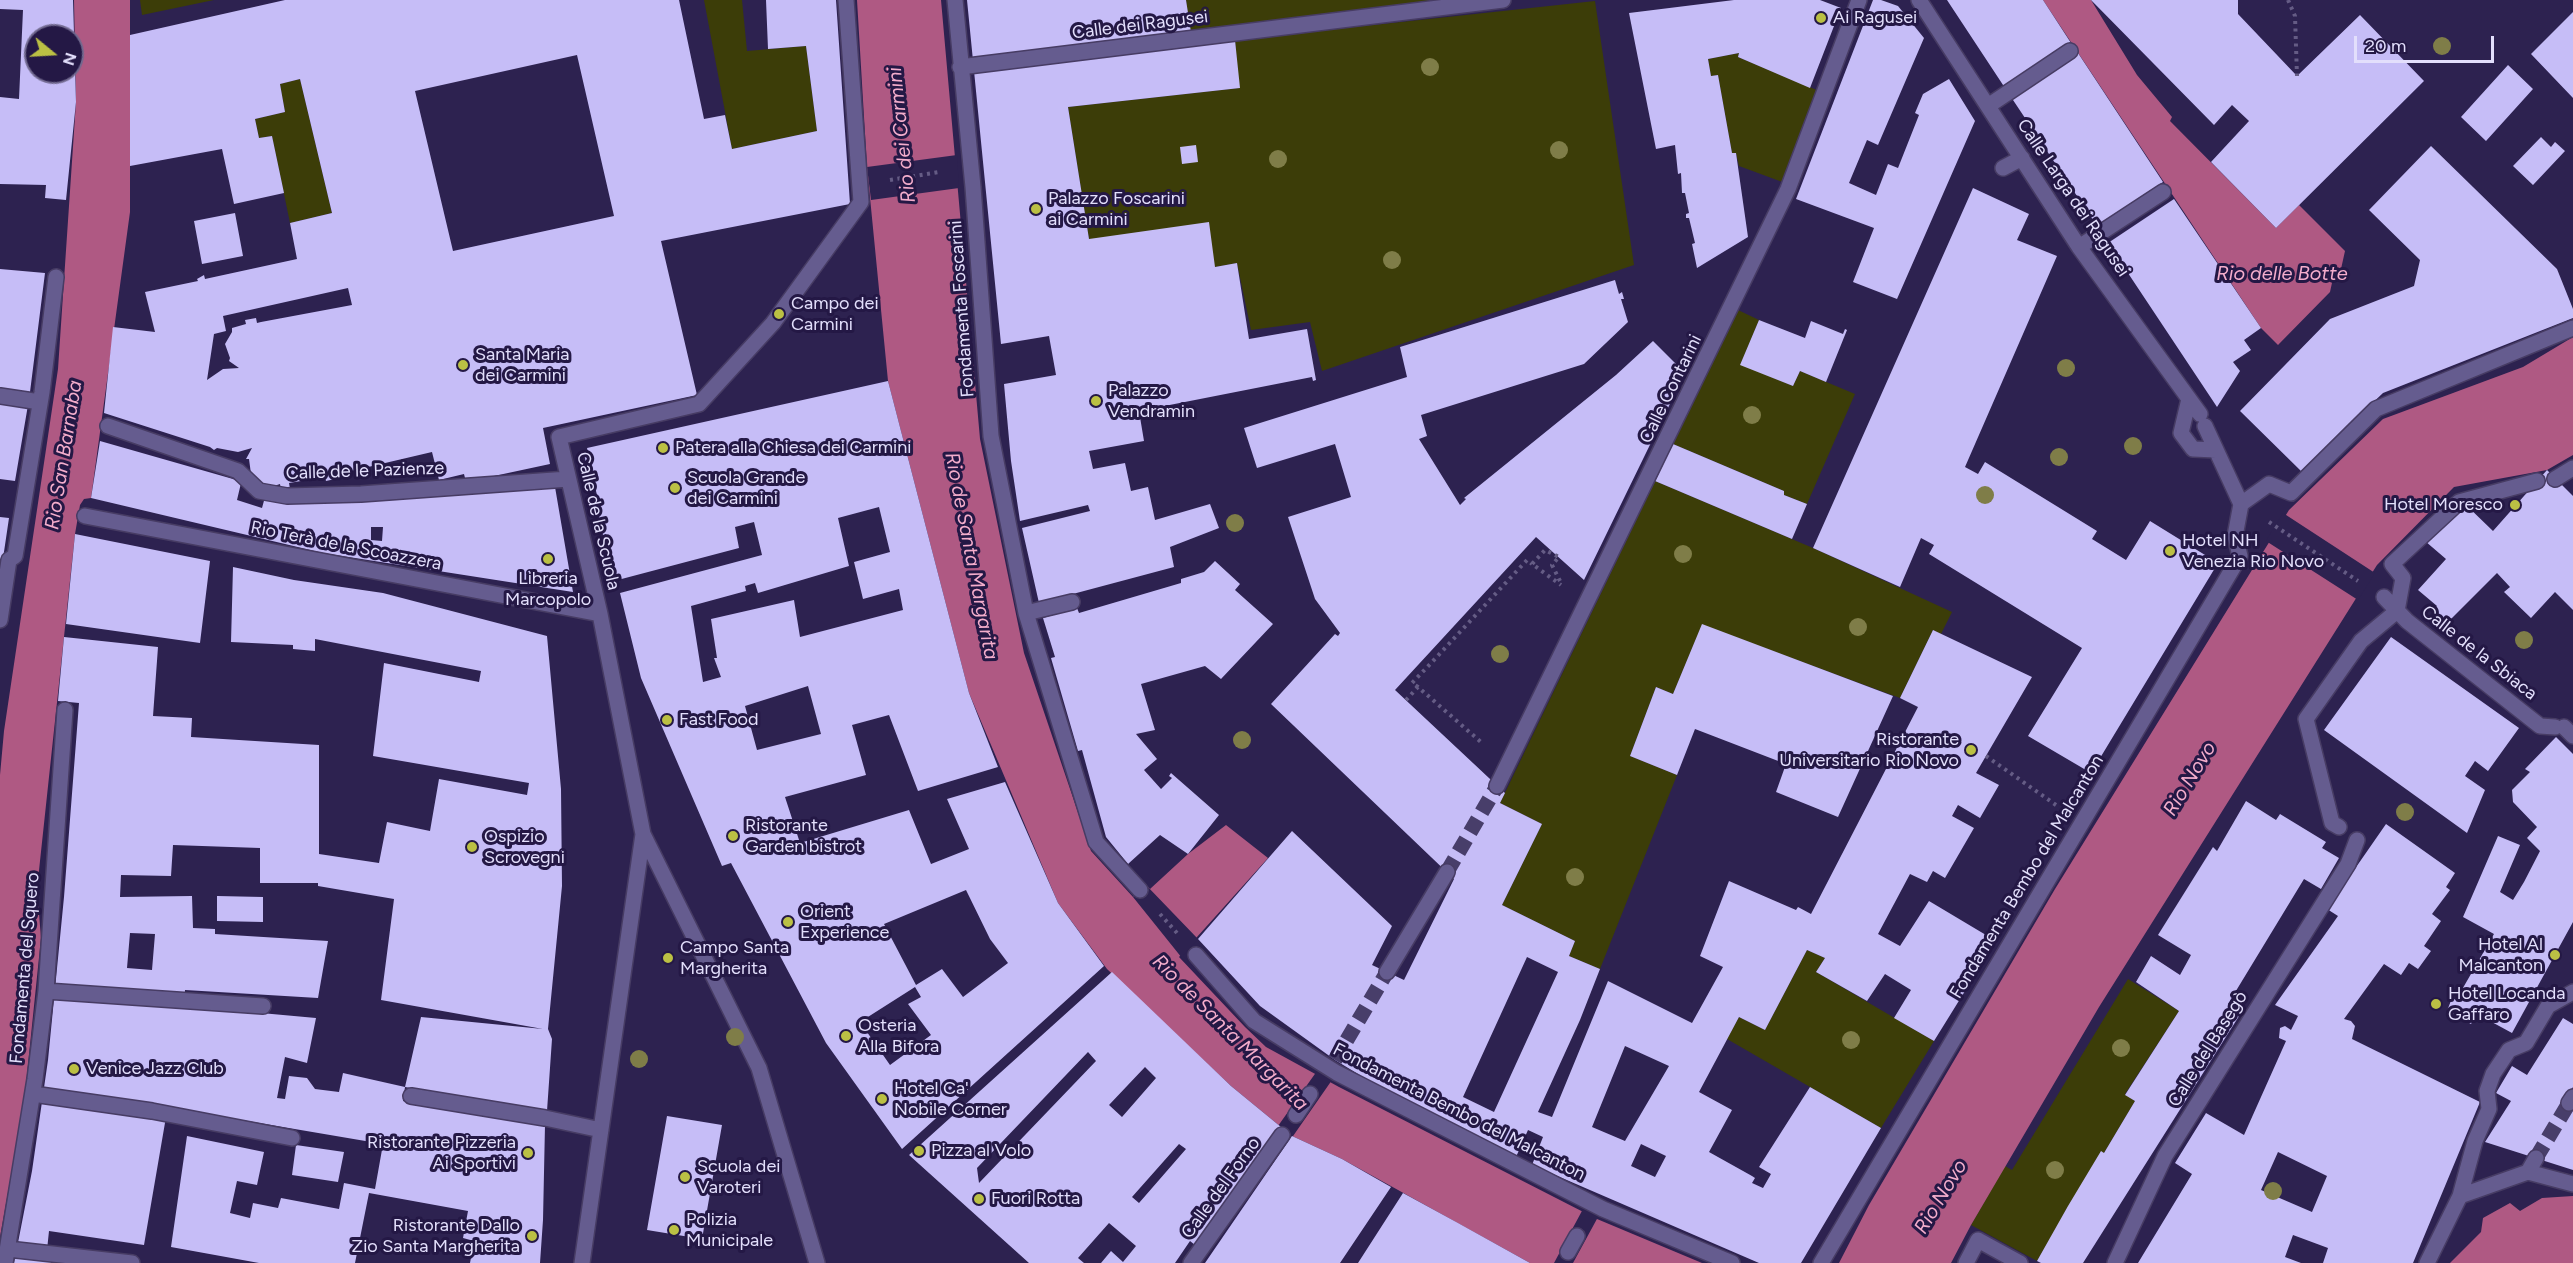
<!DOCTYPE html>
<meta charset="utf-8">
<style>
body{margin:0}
#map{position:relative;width:2573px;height:1263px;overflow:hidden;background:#2d2250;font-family:Figtree,sans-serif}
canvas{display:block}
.north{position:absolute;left:24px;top:24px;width:60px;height:60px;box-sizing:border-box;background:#241845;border:2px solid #70688e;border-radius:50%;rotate:108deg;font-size:16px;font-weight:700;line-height:24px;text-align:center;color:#e3dffc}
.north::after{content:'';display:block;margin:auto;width:21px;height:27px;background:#bbc044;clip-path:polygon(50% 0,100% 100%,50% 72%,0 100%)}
.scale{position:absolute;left:2354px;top:36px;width:140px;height:27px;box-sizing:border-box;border:3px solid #e3dffc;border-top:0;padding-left:8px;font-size:18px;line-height:21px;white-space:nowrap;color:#e3dffc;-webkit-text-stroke:4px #241845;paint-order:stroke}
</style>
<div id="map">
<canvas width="2573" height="1263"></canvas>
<div class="north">N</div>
<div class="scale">20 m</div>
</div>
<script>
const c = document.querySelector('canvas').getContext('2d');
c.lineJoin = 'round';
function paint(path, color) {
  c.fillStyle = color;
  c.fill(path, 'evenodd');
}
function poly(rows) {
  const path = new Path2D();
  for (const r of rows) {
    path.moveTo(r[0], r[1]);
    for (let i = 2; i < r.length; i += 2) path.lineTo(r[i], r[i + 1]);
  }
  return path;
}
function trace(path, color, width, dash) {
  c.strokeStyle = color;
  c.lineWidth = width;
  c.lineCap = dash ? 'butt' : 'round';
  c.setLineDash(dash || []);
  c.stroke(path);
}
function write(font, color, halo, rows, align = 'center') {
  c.font = font + ' Figtree,sans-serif';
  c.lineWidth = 6;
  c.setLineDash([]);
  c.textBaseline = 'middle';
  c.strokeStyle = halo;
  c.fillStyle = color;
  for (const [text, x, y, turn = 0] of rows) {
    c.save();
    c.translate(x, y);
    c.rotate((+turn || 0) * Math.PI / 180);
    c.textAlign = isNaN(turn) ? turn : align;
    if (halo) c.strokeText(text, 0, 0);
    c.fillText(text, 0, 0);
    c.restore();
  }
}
const green = poly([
 [140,0,214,0,142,15],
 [704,0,742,0,747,51,806,46,817,131,732,149],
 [1186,0,1455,0,1191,34],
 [1595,1,1634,265,1322,371,1310,322,1251,330,1237,263,1215,267,1089,239,1068,107,1239,88,1235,40],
 [1739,53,1738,57,1819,91,1785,183,1739,166,1736,153,1732,153,1718,75,1711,76,1708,59],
 [300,79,332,213,290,223,272,136,259,138,255,119,285,112,280,84],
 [1738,310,1759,320,1741,364,1793,386,1800,371,1855,394,1807,504,1784,495,1784,491,1673,444],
 [1655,481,1813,548,1952,612,1941,634,1933,630,1900,698,1702,625,1673,694,1656,687,1630,756,1677,775,1600,969,1569,956,1575,941,1502,905,1542,824,1500,803],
 [1807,950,1825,958,1816,972,1934,1041,1881,1128,1727,1039,1739,1017,1765,1030],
 [2128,979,2179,1011,2125,1094,2135,1101,2104,1153,2101,1152,2037,1261,1971,1225,2005,1166,2012,1170]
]);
const water = poly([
 [74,0,130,0,130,212,91,498,84,499,80,505,75,534,37,889,41,938,24,1103,0,1237,0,775,4,731,58,369,76,102],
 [857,0,941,0,980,439,1024,653,1091,851,1133,897,1146,885,1150,889,1188,854,1226,825,1268,858,1179,957,1245,1027,1266,1047,1339,1087,1597,1219,1702,1263,1530,1263,1342,1159,1292,1136,1231,1086,1107,969,1058,903,969,693,888,381,867,167],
 [2043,0,2091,0,2137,75,2172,117,2170,121,2276,228,2299,205,2345,251,2341,269,2335,269,2330,292,2278,345,2261,328],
 [2573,337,2573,455,2547,470,2454,487,2377,565,2099,1007,1971,1225,1951,1263,1839,1263,1869,1205,2055,889,2289,510,2383,419,2523,367],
 [2573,1196,2573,1263,2450,1263,2481,1232,2483,1218,2510,1203,2520,1211,2542,1198]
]);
const pier = poly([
 [957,155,959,188,871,200,867,167],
 [2283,513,2375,573,2358,600,2266,541],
 [1146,885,1198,939,1183,956,1188,961,1186,963,1133,897],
 [1317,1071,1332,1080,1291,1139,1279,1130,1281,1127,1278,1126],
 [1583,1209,1598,1217,1573,1263,1554,1263]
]);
const building = poly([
 [0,0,73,0,76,102,66,200,45,198,46,185,0,184,0,97,19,99,23,10,0,9],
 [36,36,72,36,72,72,36,72],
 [285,0,679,0,704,119,725,115,732,149,817,131,806,46,768,49,766,0,836,0,850,204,661,241,697,395,543,428,550,464,466,482,464,474,439,480,432,452,334,475,335,479,326,481,325,477,289,483,290,489,281,491,280,484,265,489,251,474,249,459,246,459,252,448,238,452,217,448,214,450,210,447,104,413,113,327,155,332,145,292,198,281,197,279,204,275,205,279,297,259,290,223,332,213,300,79,280,84,285,112,255,119,259,138,272,136,284,193,234,204,222,149,130,166,130,35],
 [577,55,614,216,453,251,415,91],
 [348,288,352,305,261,322,257,323,256,318,245,320,246,324,232,328,232,332,225,344,230,358,229,361,239,368,223,369,207,380,214,334,226,331,223,316],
 [967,0,1186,0,1193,45,1235,40,1240,88,1068,107,1089,239,1209,222,1215,267,1237,263,1249,339,1307,329,1316,380,1313,381,1312,377,1139,411,1144,441,1089,451,1093,469,1125,463,1131,491,1148,487,1155,520,1210,504,1219,528,1170,547,1174,567,1039,603,1022,528,1090,511,1088,505,1020,521,1011,461,1004,384,1056,375,1049,336,1001,344],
 [1734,0,1820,0,1841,8,1810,88,1738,57,1739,53,1708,59,1711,76,1718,75,1732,153,1736,153,1748,237,1697,268,1692,244,1695,243,1689,218,1686,218,1686,214,1689,213,1685,193,1682,193,1681,173,1678,174,1675,145,1656,149,1629,13],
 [1873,0,1881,0,1898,6,1924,38,1878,145,1867,140,1849,183,1876,195,1888,164,1898,168,1919,115,1915,113,1923,94,1949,79,1975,121,1897,299,1853,282,1874,228,1796,199],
 [1947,0,2043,0,2071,43,2005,88],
 [2091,0,2238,0,2238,14,2297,76,2360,15,2424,81,2276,228,2211,162,2249,121,2232,105,2214,125],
 [2573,12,2573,98,2531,54],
 [2078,53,2163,182,2097,226,2011,97],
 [2508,65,2533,89,2486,141,2461,117],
 [2541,137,2551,147,2555,142,2565,151,2533,185,2513,166],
 [1196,145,1198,162,1182,164,1180,147],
 [2431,146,2557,269,2573,309,2573,318,2383,393,2301,471,2240,411,2330,319,2414,286,2420,260,2369,210],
 [1973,188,2029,214,2017,240,2057,256,1965,467,1978,474,1985,462,2097,531,2092,539,2126,560,2150,521,2218,563,2091,773,2028,736,2082,648,1929,554,1934,545,1921,538,1900,587,1813,548],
 [2174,199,2261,328,2244,340,2251,350,2233,362,2240,371,2217,407,2108,243],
 [235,213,243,256,202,264,194,221],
 [0,269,45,273,30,392,0,388],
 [1615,280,1619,294,1622,292,1624,299,1621,299,1628,322,1584,364,1421,415,1427,436,1419,439,1460,505,1466,499,1464,498,1616,375,1653,341,1685,373,1584,580,1536,537,1395,690,1505,793,1500,803,1542,824,1502,905,1575,941,1569,956,1600,969,1580,1020,1538,1112,1552,1117,1608,981,1692,1023,1723,967,1700,956,1729,881,1796,910,1798,907,1811,914,1918,707,1900,698,1933,630,2032,677,1976,773,1999,785,1980,818,1958,805,1952,816,1974,828,1945,878,1933,871,1927,882,1910,874,1878,934,1900,946,1929,901,1996,941,1934,1041,1894,1018,1911,990,1885,974,1867,1001,1816,972,1825,958,1807,950,1765,1030,1739,1017,1699,1092,1732,1110,1709,1152,1752,1176,1755,1178,1752,1183,1763,1188,1771,1174,1759,1167,1810,1087,1881,1128,1801,1263,1759,1263,1532,1165,1543,1137,1528,1130,1516,1157,1468,1131,1404,1102,1335,1060,1260,1006,1198,939,1292,831,1392,926,1372,965,1404,980,1454,879,1271,704,1335,634,1338,636,1340,633,1315,599,1288,517,1351,497,1335,444,1257,468,1244,428,1407,377,1400,347],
 [1527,957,1558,972,1494,1112,1463,1097],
 [1625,1046,1669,1066,1625,1141,1592,1127],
 [1641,1144,1666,1156,1655,1177,1631,1166],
 [1759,320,1805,338,1811,321,1843,334,1845,329,1847,330,1826,382,1800,371,1793,386,1740,365],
 [888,381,969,693,998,767,918,791,889,715,852,725,866,775,785,797,800,843,909,810,931,864,969,849,947,799,1005,782,1058,903,1104,966,902,1149,826,1043,731,863,722,866,641,678,620,593,762,555,754,522,735,527,739,548,614,581,607,552,610,550,606,534,603,535,596,505,599,503,594,483,590,484,584,453,588,452,587,448],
 [879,507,890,552,854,562,863,599,899,589,903,610,800,637,794,600,711,619,717,658,714,658,721,677,703,682,691,606,746,591,745,586,755,583,758,593,849,566,838,518],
 [808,686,821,734,757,750,745,706],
 [966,890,990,939,1008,963,963,997,942,969,916,985,884,924],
 [915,987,921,997,908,1004,931,1035,890,1065,860,1022],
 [0,402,28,405,15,481,0,479],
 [100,441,233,479,241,483,237,500,262,508,265,497,555,487,573,592,323,553,91,498],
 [371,527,383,527,382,541,371,540],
 [1673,444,1784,491,1784,495,1807,504,1792,539,1655,481],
 [2547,470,2573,496,2573,610,2555,592,2531,618,2504,592,2510,587,2497,573,2447,623,2433,610,2437,606,2418,590,2446,559,2425,541,2464,503,2493,531],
 [0,517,9,518,1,572,0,572],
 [75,534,210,561,200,643,66,624],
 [1215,561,1240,584,1235,590,1273,624,1221,679,1205,666,1141,684,1155,730,1136,734,1157,759,1144,770,1161,789,1172,778,1169,776,1171,773,1219,815,1188,854,1160,835,1128,864,1106,837,1082,750,1078,751,1051,658,1055,657,1043,618,1077,608,1079,613,1181,583,1181,579,1204,572],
 [233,567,294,580,383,593,547,636,561,789,562,886,548,1029,552,1039,547,1111,405,1087,421,1017,543,1029,381,1000,394,899,318,886,318,883,260,883,260,848,173,845,171,876,121,875,120,897,192,896,193,928,215,929,215,934,328,941,318,998,185,990,184,1006,316,1018,307,1063,285,1057,277,1098,285,1099,289,1076,307,1078,315,1089,339,1092,343,1073,405,1087,403,1101,545,1125,543,1220,540,1263,470,1263,474,1241,463,1238,468,1211,369,1193,355,1263,259,1263,171,1247,187,1136,264,1152,257,1185,237,1181,230,1213,250,1218,253,1203,278,1208,281,1198,339,1209,344,1183,375,1189,383,1144,177,1109,166,1117,144,1245,49,1231,47,1250,83,1263,14,1263,32,1171,48,1060,64,897,79,703,58,701,64,637,158,647,153,716,192,718,191,737,319,745,319,854,379,863,387,822,430,831,439,779,527,795,529,783,373,756,384,663,479,682,481,671,315,639,315,651,293,649,293,645,231,642],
 [130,933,155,934,152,970,127,968],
 [1702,624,1893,696,1838,817,1776,792,1786,764,1695,729,1677,775,1630,756,1656,687,1673,694],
 [2391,637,2519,728,2488,771,2475,761,2465,776,2485,790,2467,833,2324,730],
 [2556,737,2573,754,2573,922,2512,1033,2477,1014,2471,1024,2447,1011,2452,998,2456,1000,2494,934,2463,917,2498,836,2520,845,2500,892,2513,900,2524,882,2540,851,2527,838,2537,827,2513,802,2512,790,2530,772,2525,769],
 [2246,801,2276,820,2280,814,2326,842,2322,848,2339,858,2321,889,2304,879,2228,1004,2241,1013,2083,1263,2041,1263,2037,1261,2068,1206,2101,1151,2104,1153,2135,1101,2125,1095,2179,1011,2136,982,2151,956,2180,975,2191,955,2158,935,2213,847,2217,851],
 [2386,824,2455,873,2446,887,2450,890,2432,914,2441,921,2424,946,2431,951,2418,969,2409,963,2401,975,2384,964,2344,1019,2351,1021,2355,1026,2352,1039,2480,1102,2413,1263,2323,1263,2328,1248,2293,1235,2285,1257,2301,1263,2138,1263,2192,1174,2175,1163,2206,1113,2244,1135,2286,1041,2279,1038,2280,1028,2285,1026,2291,1030,2298,1016,2275,1005,2338,916,2327,909],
 [2278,1152,2327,1176,2312,1212,2261,1190],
 [217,896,263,897,263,922,217,921],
 [1112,972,1231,1086,1281,1127,1195,1245,1190,1241,1175,1263,1101,1263,1111,1251,1123,1262,1136,1246,1109,1223,1078,1258,1084,1263,1029,1263,909,1155],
 [1088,1052,1096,1061,979,1183,977,1168],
 [1145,1067,1156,1078,1122,1117,1109,1105],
 [1179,1144,1186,1149,1139,1203,1132,1197],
 [2563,1018,2573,1024,2573,1087,2564,1102,2573,1105,2573,1170,2485,1142,2511,1101,2496,1093,2512,1066,2527,1075],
 [667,1116,722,1125,702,1239,647,1230],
 [1292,1136,1342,1159,1391,1187,1340,1263,1205,1263],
 [296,1145,344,1152,338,1182,292,1175],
 [1403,1193,1458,1223,1530,1263,1358,1263]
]);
const pedestrianTunnel = poly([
 [1447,872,1497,786],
 [1335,1060,1387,972],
 [2536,1158,2569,1103]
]);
const path = poly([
 [2288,0,2295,16,2297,76],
 [890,180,939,172],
 [2269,522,2358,581],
 [1560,581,1552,565,1559,557,1545,550,1532,564,1561,585],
 [1418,687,1412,683,1433,661,1527,560,1532,564],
 [1406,700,1418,687,1482,743],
 [1986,756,2056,805],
 [1160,914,1177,933]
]);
const pedestrian = poly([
 [955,0,973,187,991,436,1026,613,1096,842,1140,890],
 [1919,0,2079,247,2200,414],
 [960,67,1503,0],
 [1988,106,2070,51],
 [2003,168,2022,158],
 [2079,247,2163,192],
 [0,396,40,402],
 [2189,399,2181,433,2193,449,2216,450],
 [108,426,238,471,259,491,287,496,361,494,568,479],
 [2205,426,2241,504],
 [2555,479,2573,468],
 [2241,504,2269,484,2291,493,2376,409,2573,328],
 [85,516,600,614],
 [2384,597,2407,621,2540,726,2555,727],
 [1026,613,1072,602],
 [0,620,9,560,15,556,42,392,56,277],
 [2564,727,2573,736],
 [1497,786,1788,189,1859,0],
 [2339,827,2332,823,2306,719,2361,641,2397,611,2403,578,2392,564,2459,502,2537,481],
 [1196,955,1254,1021,1337,1073,1603,1209,1732,1263],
 [1387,972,1447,872],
 [46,991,263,1006],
 [33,1094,152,1111,292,1138],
 [411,1096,545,1118,601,1130],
 [2569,1103,2573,1097],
 [1296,1115,1310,1094],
 [2528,1172,2536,1158],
 [2460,1196,2475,1141,2489,1109,2487,1091,2493,1074,2509,1050,2526,1043,2548,1006,2573,992],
 [8,1249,132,1263],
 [1568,1252,1577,1236],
 [5,1263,35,1079,46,991,65,710],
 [582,1263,643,834],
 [817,1263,759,1068,643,834,600,614,559,437,699,404,773,323,861,202,846,0],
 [1191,1263,1282,1135],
 [1821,1263,2240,556,2235,536,2241,504],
 [1966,1263,1978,1240,2020,1263],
 [2115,1263,2165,1156,2348,864,2357,840],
 [2427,1263,2460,1196,2528,1172,2573,1184]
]);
const trees = [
 [2442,46],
 [1430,67],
 [1559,150],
 [1278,159],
 [1392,260],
 [2066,368],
 [1752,415],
 [2133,446],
 [2059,457],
 [1985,495],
 [1235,523],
 [1683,554],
 [1858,627],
 [2524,640],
 [1500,654],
 [1242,740],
 [2405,812],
 [1575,877],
 [735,1037],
 [1851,1040],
 [2121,1048],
 [639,1059],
 [2055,1170],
 [2273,1191]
];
const markers = [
 [1821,18,6,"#bbc044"],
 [1036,209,6,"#bbc044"],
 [779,314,6,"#bbc044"],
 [463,365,6,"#bbc044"],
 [1096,401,6,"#bbc044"],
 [663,448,6,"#bbc044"],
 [675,488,6,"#bbc044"],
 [2515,505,6,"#bbc044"],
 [2170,551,6,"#bbc044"],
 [548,559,6,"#bbc044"],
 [667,720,6,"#bbc044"],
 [1971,750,6,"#bbc044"],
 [733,836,6,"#bbc044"],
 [472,847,6,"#bbc044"],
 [788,922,6,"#bbc044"],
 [2555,955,6,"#bbc044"],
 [668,958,6,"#bbc044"],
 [2436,1004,6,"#bbc044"],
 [846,1036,6,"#bbc044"],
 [74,1069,6,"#bbc044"],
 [882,1099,6,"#bbc044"],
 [919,1151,6,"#bbc044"],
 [528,1153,6,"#bbc044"],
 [685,1177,6,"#bbc044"],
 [979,1199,6,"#bbc044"],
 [674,1230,6,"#bbc044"],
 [532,1236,6,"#bbc044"]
];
const poiNames = [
 ["Ai Ragusei",1833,18],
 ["Palazzo Foscarini",1048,199],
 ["ai Carmini",1048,220],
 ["Campo dei",791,304],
 ["Carmini",791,325],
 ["Santa Maria",475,355],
 ["dei Carmini",475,376],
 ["Palazzo",1108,391],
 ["Vendramin",1108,412],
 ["Patera alla Chiesa dei Carmini",675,448],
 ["Scuola Grande",687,478],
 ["dei Carmini",687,499],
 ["Hotel Moresco",2503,505,"right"],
 ["Hotel NH",2182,541],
 ["Venezia Rio Novo",2182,562],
 ["Libreria",548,579,"center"],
 ["Marcopolo",548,600,"center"],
 ["Fast Food",679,720],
 ["Ristorante",1959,740,"right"],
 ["Universitario Rio Novo",1959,761,"right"],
 ["Ristorante",745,826],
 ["Garden bistrot",745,847],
 ["Ospizio",484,837],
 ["Scrovegni",484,858],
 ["Orient",800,912],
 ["Experience",800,933],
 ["Hotel Al",2543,945,"right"],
 ["Malcanton",2543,966,"right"],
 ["Campo Santa",680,948],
 ["Margherita",680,969],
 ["Hotel Locanda",2448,994],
 ["Gaffaro",2448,1015],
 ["Osteria",858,1026],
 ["Alla Bifora",858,1047],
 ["Venice Jazz Club",86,1069],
 ["Hotel Ca'",894,1089],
 ["Nobile Corner",894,1110],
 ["Ristorante Pizzeria",516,1143,"right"],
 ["Ai Sportivi",516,1164,"right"],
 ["Pizza al Volo",931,1151],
 ["Scuola dei",697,1167],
 ["Varoteri",697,1188],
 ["Fuori Rotta",991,1199],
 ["Polizia",686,1220],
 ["Municipale",686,1241],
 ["Ristorante Dallo",520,1226,"right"],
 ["Zio Santa Margherita",520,1247,"right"]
];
const streetNames = [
 ["Calle dei Ragusei",1140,25,-7],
 ["Calle Larga dei Ragusei",2073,198,56],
 ["Fondamenta Foscarini",962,309,-94],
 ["Calle Contarini",1671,389,-64],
 ["Calle de le Pazienze",365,471,-2],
 ["Calle de la Scuola",598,521,77],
 ["Rio Terà de la Scoazzera",346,546,11],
 ["Calle de la Sbiaca",2479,653,38],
 ["Fondamenta Bembo del Malcanton",2027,877,-59],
 ["Fondamenta del Squero",25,968,-85],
 ["Calle del Basegò",2208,1049,-58],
 ["Fondamenta Bembo del Malcanton",1459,1112,27],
 ["Calle del Forno",1221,1188,-54]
];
const waterNames = [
 ["Rio dei Carmini",902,135,-96],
 ["Rio delle Botte",2282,274],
 ["Rio San Barnaba",64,455,-81],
 ["Rio de Santa Margarita",971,556,79],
 ["Rio Novo",2190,779,-59],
 ["Rio de Santa Margarita",1230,1033,45],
 ["Rio Novo",1941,1197,-59]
];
paint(green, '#3c3d08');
paint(water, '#af5983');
paint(pier, '#2d2250');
paint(building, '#c6bdf7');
trace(pedestrianTunnel, '#483e6a', 15, [15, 8]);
trace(pedestrian, '#473c64', 18);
trace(path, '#655c85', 4, [3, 4.5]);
trace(pedestrian, '#655c8f', 15);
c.fillStyle = '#7f7d48';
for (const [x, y] of trees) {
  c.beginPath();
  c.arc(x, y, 9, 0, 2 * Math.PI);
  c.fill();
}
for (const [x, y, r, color] of markers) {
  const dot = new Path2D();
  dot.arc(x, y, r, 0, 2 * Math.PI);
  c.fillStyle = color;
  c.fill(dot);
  trace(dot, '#241845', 2);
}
write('18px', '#e3dffc', '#241845', poiNames, 'left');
write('18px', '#e3dffc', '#241845', streetNames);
write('italic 20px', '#f4adcc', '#241845', waterNames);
</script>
